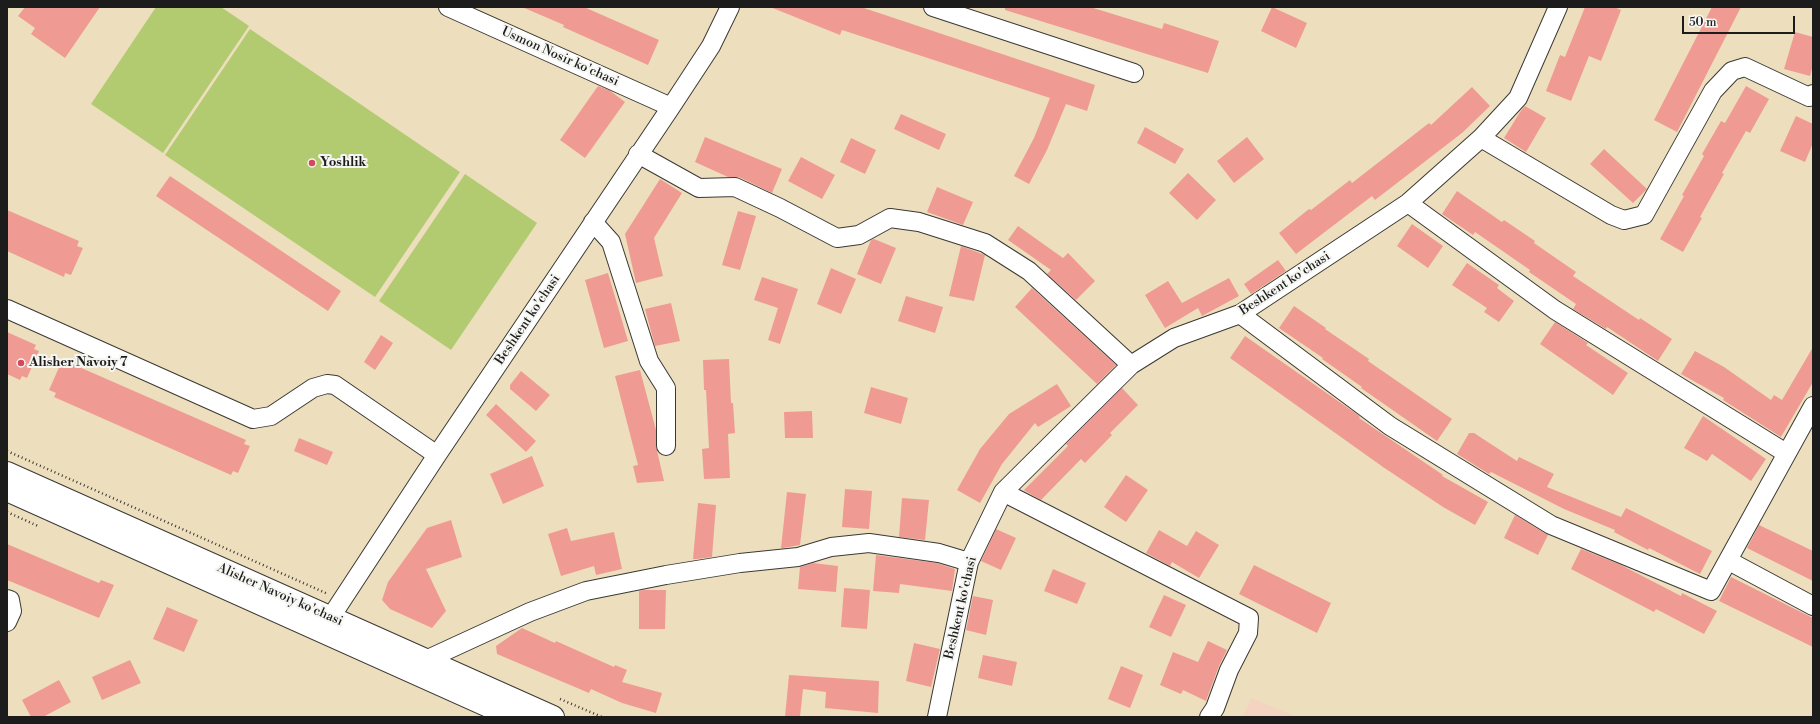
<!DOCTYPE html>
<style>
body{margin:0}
#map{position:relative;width:1820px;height:724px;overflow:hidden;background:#eddfbd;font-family:"Libre Bodoni",serif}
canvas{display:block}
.frame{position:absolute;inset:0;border:8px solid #1c1c1c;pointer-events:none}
.scale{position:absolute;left:1682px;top:16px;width:113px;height:18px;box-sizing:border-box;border:2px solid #1c1c1c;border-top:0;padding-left:5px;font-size:12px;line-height:14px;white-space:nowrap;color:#1c1c1c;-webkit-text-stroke:3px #f6f6f2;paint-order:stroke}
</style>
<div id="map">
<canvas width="1820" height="724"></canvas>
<div class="frame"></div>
<div class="scale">50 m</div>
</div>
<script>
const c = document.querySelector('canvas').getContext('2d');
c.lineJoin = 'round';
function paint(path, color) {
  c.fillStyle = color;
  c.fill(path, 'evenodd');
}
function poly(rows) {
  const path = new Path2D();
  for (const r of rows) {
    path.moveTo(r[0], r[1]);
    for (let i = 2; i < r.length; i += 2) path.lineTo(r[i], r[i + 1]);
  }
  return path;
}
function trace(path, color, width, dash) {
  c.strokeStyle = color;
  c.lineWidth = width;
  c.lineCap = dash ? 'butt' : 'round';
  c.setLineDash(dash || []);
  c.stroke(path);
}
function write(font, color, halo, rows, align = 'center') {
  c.font = font + ' "Libre Bodoni",serif';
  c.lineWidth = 4;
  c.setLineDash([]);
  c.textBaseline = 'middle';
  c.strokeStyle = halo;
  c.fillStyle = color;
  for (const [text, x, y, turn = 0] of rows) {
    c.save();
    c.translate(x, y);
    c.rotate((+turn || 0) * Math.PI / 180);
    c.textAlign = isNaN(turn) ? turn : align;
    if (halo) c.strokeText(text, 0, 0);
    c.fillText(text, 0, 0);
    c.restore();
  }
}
const built = poly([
 [1251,698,1297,717,1243,717]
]);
const green = poly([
 [156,7,221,7,249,26,163,153,91,104],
 [250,29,460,172,375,297,165,155],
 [465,174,537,223,451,350,379,301]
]);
const building = poly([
 [25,7,100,7,65,58,31,34,35,28,18,16],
 [522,7,584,7,659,40,648,65,563,27,564,25],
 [770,7,861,7,1095,85,1087,111,1066,104,1047,150,1029,184,1014,176,1034,138,1050,98,842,30,840,35],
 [1005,7,1090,7,1162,29,1164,23,1219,41,1208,73,1005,10],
 [1272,7,1307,23,1296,48,1261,31],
 [1585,7,1614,7,1621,10,1601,61,1589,56,1571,101,1546,91,1560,55,1565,57],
 [1712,7,1741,7,1677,132,1654,120],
 [1795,32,1813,37,1813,65,1810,76,1784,69],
 [598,86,609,90,625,102,585,158,560,140],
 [1746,86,1769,99,1750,133,1746,131,1722,173,1724,174,1700,217,1702,218,1683,252,1660,239,1684,196,1682,195,1704,156,1702,154,1721,121,1725,123],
 [1472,87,1490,106,1462,133,1375,200,1372,196,1296,254,1279,233,1309,209,1311,210,1350,180,1352,183,1429,123,1431,125],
 [1525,106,1546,118,1526,152,1504,138,1520,112],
 [901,114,946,134,939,150,894,129],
 [1796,116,1813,124,1813,143,1805,162,1780,151],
 [1145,127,1184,149,1175,164,1137,143],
 [705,137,782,169,772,193,739,177,728,177,695,162],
 [1247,137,1264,159,1234,183,1217,161],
 [851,138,876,150,865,174,840,162],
 [1604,149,1647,189,1633,203,1590,164],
 [801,157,835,175,822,199,788,181],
 [1188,173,1216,200,1197,220,1169,193],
 [170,176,341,291,328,311,156,196],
 [660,179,682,193,654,238,663,276,636,283,625,234],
 [937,187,973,202,963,225,927,212],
 [1457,191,1502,222,1504,220,1535,241,1534,243,1576,272,1573,276,1639,320,1640,318,1672,339,1658,361,1607,327,1606,329,1573,309,1576,304,1529,272,1530,270,1475,232,1473,235,1442,214],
 [7,210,79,241,77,246,83,248,71,275,65,273,64,277,7,251],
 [738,211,756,216,740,270,722,265],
 [1412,224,1443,246,1428,268,1397,246],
 [1018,226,1063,258,1068,253,1095,281,1076,300,1047,274,1051,270,1008,240],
 [874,239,896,248,881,284,857,274,871,240],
 [961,246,985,255,974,301,949,296],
 [1278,260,1286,271,1251,294,1244,284],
 [1467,263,1499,285,1497,288,1514,301,1499,322,1484,312,1487,308,1452,285],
 [831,268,856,279,841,314,817,304],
 [608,273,628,341,604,348,585,280],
 [762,277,798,289,780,344,768,340,778,308,754,300],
 [1229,278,1239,296,1202,316,1198,308,1165,328,1145,295,1168,281,1182,303],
 [1032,288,1116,365,1097,384,1015,307],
 [906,296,943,307,935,333,898,321],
 [671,303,680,341,655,346,645,309],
 [1294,306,1326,328,1325,329,1369,359,1368,361,1452,419,1437,441,1361,388,1362,387,1322,359,1323,358,1279,328],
 [1555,322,1588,343,1586,345,1628,373,1613,395,1540,344],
 [7,332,36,345,34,349,39,351,27,378,22,376,20,380,7,374],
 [381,335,393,343,375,370,364,362],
 [1245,336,1358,415,1360,417,1359,418,1443,475,1442,476,1488,502,1475,525,1443,507,1383,467,1230,358],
 [1813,347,1813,382,1781,437,1723,400,1724,398,1681,374,1695,351,1724,367,1771,400,1774,395,1782,400],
 [729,359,731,403,733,403,735,433,728,434,730,478,704,479,702,449,709,448,706,390,704,390,703,360],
 [61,363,69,367,70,363,246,440,244,444,250,446,238,473,233,471,231,475,54,397,56,393,49,390],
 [640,370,656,430,656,446,664,481,637,483,633,466,638,465,615,376],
 [521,371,550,395,536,411,510,389,510,385],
 [1057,384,1071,406,1038,427,1035,423,1002,464,980,503,957,490,980,449,1009,414],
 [871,387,908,398,901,424,864,413],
 [1122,388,1138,405,1110,433,1112,435,1085,463,1081,459,1041,500,1025,491,1024,490,1068,446,1066,444],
 [496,404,536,441,526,452,486,415],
 [812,411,813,438,785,438,784,412],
 [1703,416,1766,459,1751,481,1712,454,1707,461,1684,448],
 [1469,433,1474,433,1517,461,1519,457,1554,474,1547,487,1621,517,1626,508,1712,551,1700,574,1649,548,1648,550,1614,532,1615,530,1564,509,1491,472,1489,474,1457,454],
 [299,438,333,452,327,465,294,451],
 [532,456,544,486,503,504,490,474],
 [1126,475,1148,490,1126,522,1104,507],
 [845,489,872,491,869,529,842,527],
 [787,492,806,494,800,545,783,548,781,548],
 [902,498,929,500,925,540,899,537],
 [698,503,716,505,712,557,697,559,693,559],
 [1515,515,1548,535,1538,555,1504,538],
 [451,520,462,557,426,569,446,611,432,628,390,609,382,600,388,582,427,528],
 [1759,525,1813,551,1813,581,1747,548],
 [567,528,571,541,614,532,622,569,596,575,594,566,561,576,548,534],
 [996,529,1016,538,1001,570,981,561],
 [1159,530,1187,546,1196,531,1219,545,1199,578,1172,562,1170,566,1146,553],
 [7,544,99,583,101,580,114,585,99,618,7,580],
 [1581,549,1619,564,1681,596,1682,593,1717,611,1704,634,1656,609,1654,612,1571,569],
 [876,555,937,563,955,569,952,591,900,584,899,593,873,591],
 [813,563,838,566,836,592,798,589,800,567],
 [1254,565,1331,603,1317,633,1239,594],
 [1053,569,1086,583,1077,604,1044,591],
 [1731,577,1813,618,1813,647,1719,601],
 [844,588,870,590,867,629,841,627],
 [643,590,666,590,665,629,639,629,639,591],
 [1164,595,1186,605,1171,637,1149,627],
 [973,596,993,600,986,635,966,630],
 [167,607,198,620,184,652,153,639],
 [522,628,555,643,556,641,614,667,615,665,627,670,622,682,662,693,656,713,622,703,591,689,589,693,497,654,496,646],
 [1208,641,1227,650,1219,666,1206,701,1183,690,1181,694,1160,685,1173,652,1198,662],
 [914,643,940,649,931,687,906,681],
 [983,655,1017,662,1012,686,978,678],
 [130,660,141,683,102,700,92,677],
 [1121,666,1143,675,1130,708,1108,699],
 [789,675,879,681,878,713,825,708,826,692,803,689,800,717,785,717],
 [59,680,71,702,43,717,31,717,22,700]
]);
const path = poly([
 [7,451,328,594],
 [7,512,38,526],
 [560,699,602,717]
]);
const minor = poly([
 [448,7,671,107],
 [933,7,1134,73],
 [1481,138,1611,215,1624,220,1644,215,1713,91,1732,71,1745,67,1809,97,1813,94],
 [638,154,699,188,735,187,780,208,837,238,859,235,890,218,919,222,985,243,1029,271,1131,365],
 [1408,203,1555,310,1786,453],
 [593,222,611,242,649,361,666,388,666,446],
 [7,309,253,419,271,416,313,388,327,384,335,385,437,455],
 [1240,314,1390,426,1551,525,1711,591,1813,406],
 [1003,492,1249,618,1248,633,1229,670,1215,708,1209,717],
 [1729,561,1813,606],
 [7,599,10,600,12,611,7,622],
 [323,629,437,455,671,107,711,46,730,7],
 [417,664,530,612,586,591,666,575,740,563,798,557,831,547,869,543,939,553,969,562],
 [937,717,969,562,1003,492,1131,365,1174,338,1240,314,1408,203,1481,138,1518,98,1558,7]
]);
const secondary = poly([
 [7,473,553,717],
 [7,490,513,717]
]);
const markers = [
 [312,163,4,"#d1495b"],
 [21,363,4,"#d1495b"]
];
const streetNames = [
 ["Usmon Nosir ko'chasi",560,57,24],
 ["Beshkent ko'chasi",1285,284,-33],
 ["Beshkent ko'chasi",528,320,-56],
 ["Alisher Navoiy ko'chasi",280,595,24],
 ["Beshkent ko'chasi",961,608,-77]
];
const poiNames = [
 ["Yoshlik",320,163],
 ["Alisher Navoiy 7",29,363]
];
paint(built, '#f4d3c0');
paint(green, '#b2cb70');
paint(building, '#ef9b94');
trace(minor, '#3b3934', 20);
trace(secondary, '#3b3934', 24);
trace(path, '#3b3934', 2.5, [1, 3]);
trace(minor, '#fff', 18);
trace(secondary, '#fff', 22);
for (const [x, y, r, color] of markers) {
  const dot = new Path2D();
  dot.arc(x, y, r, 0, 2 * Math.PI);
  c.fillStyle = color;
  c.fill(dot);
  trace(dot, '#f6f6f2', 1.5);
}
write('13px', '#1c1c1c', '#f6f6f2', streetNames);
write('bold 13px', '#1c1c1c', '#f6f6f2', poiNames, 'left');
</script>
